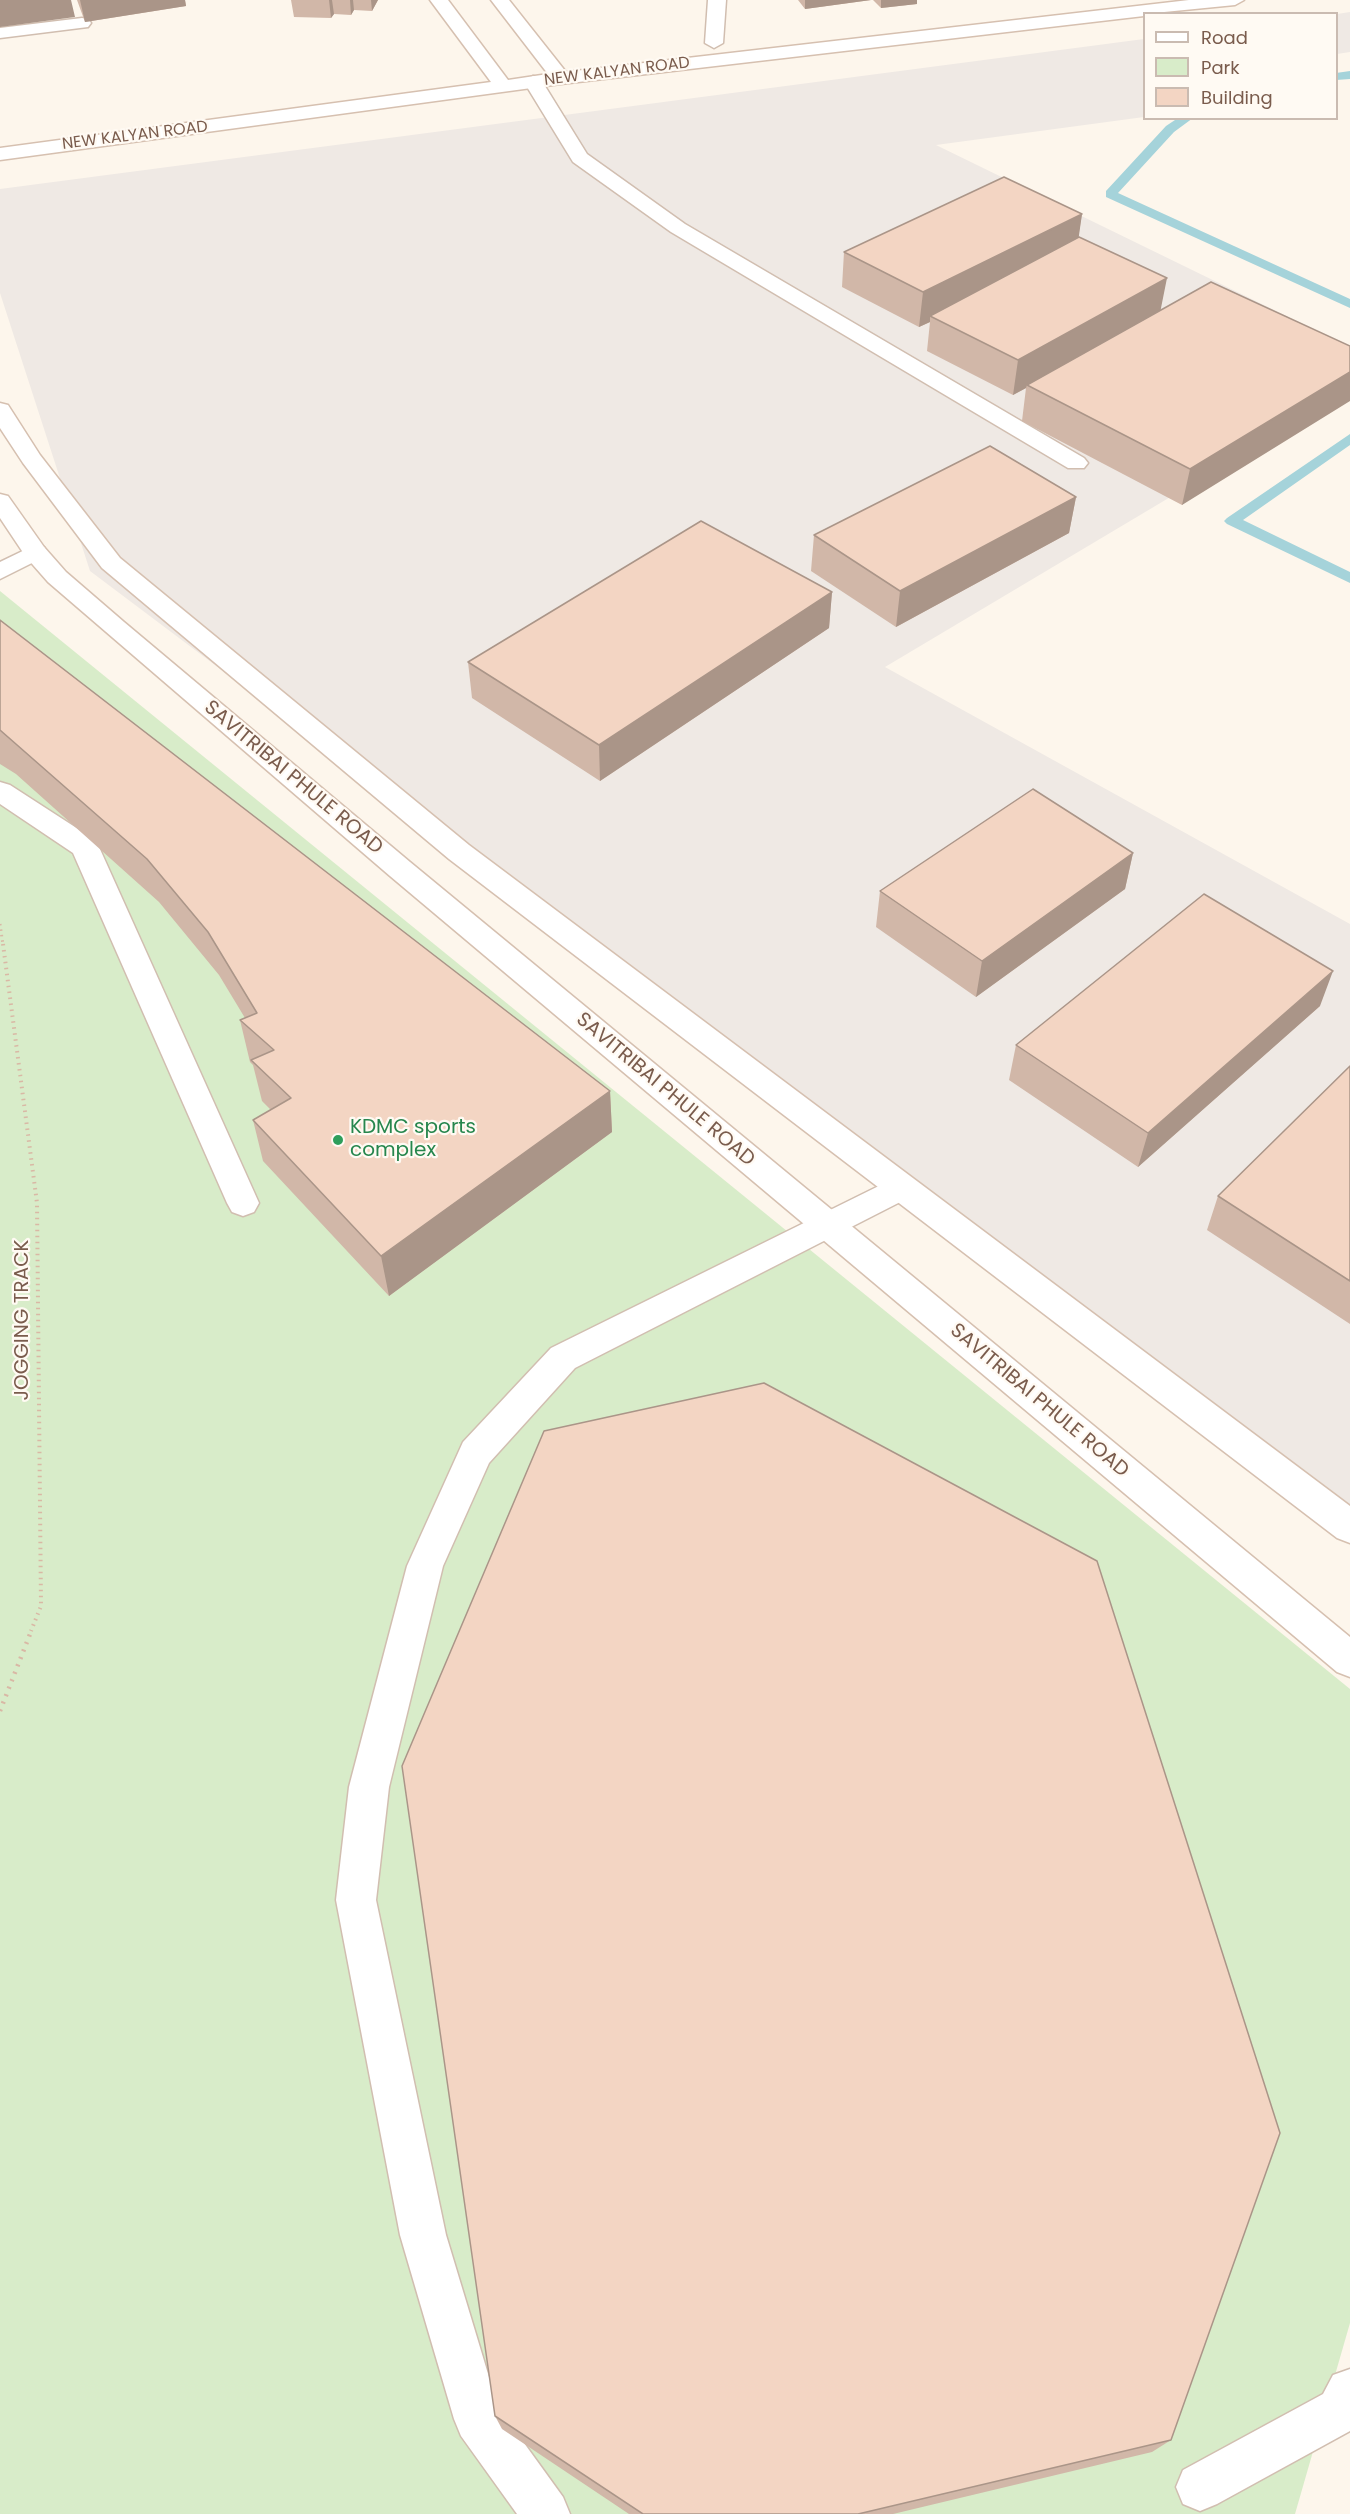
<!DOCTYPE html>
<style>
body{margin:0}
#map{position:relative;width:1350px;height:2514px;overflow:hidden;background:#fdf6ec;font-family:Poppins,sans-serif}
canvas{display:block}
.legend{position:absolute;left:1143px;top:12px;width:195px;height:108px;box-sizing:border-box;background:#fffaf3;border:2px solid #cabbb1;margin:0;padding:8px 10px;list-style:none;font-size:18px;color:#7a5c4d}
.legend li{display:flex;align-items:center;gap:12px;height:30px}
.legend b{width:30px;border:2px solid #cabbb1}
</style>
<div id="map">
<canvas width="1350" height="2514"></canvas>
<ul class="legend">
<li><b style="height:8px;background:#fff"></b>Road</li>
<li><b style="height:16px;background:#d8ecc9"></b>Park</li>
<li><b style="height:16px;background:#f3d5c3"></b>Building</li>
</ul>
</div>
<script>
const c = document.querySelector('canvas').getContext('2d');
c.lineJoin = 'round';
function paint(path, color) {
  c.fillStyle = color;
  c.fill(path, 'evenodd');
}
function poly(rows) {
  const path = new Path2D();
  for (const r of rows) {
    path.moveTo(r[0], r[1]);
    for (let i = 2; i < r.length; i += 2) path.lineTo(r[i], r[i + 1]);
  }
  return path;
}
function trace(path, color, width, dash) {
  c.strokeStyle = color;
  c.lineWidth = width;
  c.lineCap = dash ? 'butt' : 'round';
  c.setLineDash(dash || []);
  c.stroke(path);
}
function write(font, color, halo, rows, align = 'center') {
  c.font = font + ' Poppins,sans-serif';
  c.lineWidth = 4.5;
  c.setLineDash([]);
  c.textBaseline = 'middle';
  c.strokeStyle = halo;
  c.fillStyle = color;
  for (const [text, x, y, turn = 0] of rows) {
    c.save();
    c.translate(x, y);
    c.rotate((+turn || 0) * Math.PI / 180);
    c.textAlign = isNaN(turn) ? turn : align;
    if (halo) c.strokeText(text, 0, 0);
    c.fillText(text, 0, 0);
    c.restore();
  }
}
const industrial = poly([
 [1350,12,1350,52,1337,54,1337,14],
 [1144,39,1144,117,936,145,1350,347,1350,390,885,667,1350,924,1350,1519,90,571,0,293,0,189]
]);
const green = poly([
 [0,591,1350,1689,1350,2323,1295,2514,0,2514]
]);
const stream = poly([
 [1350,71,1350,79,1336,80,1336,73,1350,71],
 [1178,118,1193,118,1174,132,1118,193,1350,299,1350,308,1106,197,1106,191,1166,126,1178,118],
 [1350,434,1350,445,1243,520,1350,572,1350,583,1227,524,1224,521,1227,518,1350,434]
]);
const pathFar2 = poly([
 [0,924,3,945]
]);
const pathFar1 = poly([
 [3,944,37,1203,41,1606,31,1631]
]);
const path = poly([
 [0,1711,32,1629]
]);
const lane = poly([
 [533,76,540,78,587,154,685,224,1084,458,1088,463,1084,468,1068,468,671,232,573,162,524,82,533,76],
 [35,545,44,547,47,552,44,557,0,579,0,562,35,545],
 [0,782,10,785,95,840,99,847,259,1203,254,1212,243,1216,232,1212,227,1203,73,853,0,804,0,782],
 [901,1175,912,1178,917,1187,912,1196,575,1368,489,1463,443,1566,389,1787,376,1900,446,2235,498,2407,563,2497,570,2514,517,2514,461,2436,454,2419,400,2235,336,1900,349,1787,407,1566,463,1442,551,1348,901,1175],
 [1350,2369,1350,2431,1217,2504,1200,2511,1183,2504,1176,2487,1183,2470,1323,2394,1333,2375,1350,2369]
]);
const street = poly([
 [708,0,726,0,723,43,714,48,705,43,708,0],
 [82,18,88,19,91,23,88,27,0,38,0,28,82,18]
]);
const secondary = poly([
 [430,0,448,0,508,80,548,74,491,0,509,0,566,72,1189,0,1244,0,1235,5,1144,14,1144,16,561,84,0,160,0,148,491,82,430,0],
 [0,403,8,405,40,455,120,558,469,845,1350,1506,1350,1543,1337,1538,449,859,102,568,23,463,0,428,0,403],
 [0,494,8,496,44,547,66,572,124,622,410,862,1350,1637,1350,1677,1337,1672,390,876,48,582,26,557,0,518,0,494]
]);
const wall = poly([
 [77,0,185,0,186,6,85,22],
 [291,0,378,0,372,11,354,10,351,15,334,14,331,18,294,17],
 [798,0,871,0,805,9],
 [873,0,917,0,917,4,881,8],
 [1082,214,1078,238,1161,310,1350,346,1182,505,1022,421,1026,388,1013,395,927,351,930,322,919,327,842,287,844,252],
 [1076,497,1069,533,896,627,811,571,814,535],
 [832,592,829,628,600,781,472,698,468,662],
 [0,620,610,1091,612,1132,389,1296,263,1161,253,1120,271,1110,262,1101,253,1065,250,1062,240,1020,245,1018,219,975,159,902,16,774,0,764],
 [1133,853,1125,889,976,997,876,927,880,891],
 [1320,1006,1138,1167,1009,1080,1016,1045],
 [1350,1066,1350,1324,1207,1230,1218,1196],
 [495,2416,1171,2440,1152,2452,893,2514,629,2514,502,2429]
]);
const shadedWall = poly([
 [0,0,71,0,75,17,0,27],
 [80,0,185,0,186,6,85,22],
 [329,0,332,0,334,14,331,18],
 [350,0,353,0,354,10,351,15],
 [371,0,378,0,372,11],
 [805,0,871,0,805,9],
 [881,0,917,0,917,4,881,8],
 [1082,214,1077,249,930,316,930,322,919,327,923,292],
 [1167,278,1160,313,1027,385,1026,388,1013,395,1018,360],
 [1350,372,1350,401,1182,505,1190,469],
 [1076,497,1069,533,896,627,900,591],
 [832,592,829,628,600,781,599,745],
 [1133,853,1125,889,976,997,982,961],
 [1333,971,1320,1006,1138,1167,1148,1133],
 [610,1091,612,1132,389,1296,381,1256]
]);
const building = poly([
 [1004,177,1082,214,923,292,844,252,1004,177],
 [1079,237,1167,278,1018,360,930,316,1079,237],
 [1211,282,1350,346,1350,372,1190,469,1027,385,1211,282],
 [990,446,1076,497,900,591,814,535,990,446],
 [701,521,832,592,599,745,468,662,701,521],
 [0,620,610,1091,381,1256,253,1120,291,1098,251,1060,274,1050,240,1020,257,1013,208,932,147,859,0,730,0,620],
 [1033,789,1133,853,982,961,880,891,1033,789],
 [1204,894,1333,971,1148,1133,1016,1045,1204,894],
 [1350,1066,1350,1281,1218,1196,1350,1066],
 [764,1383,1097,1561,1280,2133,1171,2440,858,2514,643,2514,495,2416,402,1766,544,1431,764,1383]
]);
const markers = [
 [338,1140,6,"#2e9e5b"]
];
const farStreetnames = [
 ["NEW KALYAN ROAD",617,72,-7],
 ["NEW KALYAN ROAD",135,136,-7]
];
const streetNames = [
 ["SAVITRIBAI PHULE ROAD",293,778,40],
 ["SAVITRIBAI PHULE ROAD",665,1090,40],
 ["JOGGING TRACK",23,1320,-90],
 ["SAVITRIBAI PHULE ROAD",1039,1401,40]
];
const leisureNames = [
 ["KDMC sports",350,1128],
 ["complex",350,1151]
];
paint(industrial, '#efe9e4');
paint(green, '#d8ecc9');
paint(stream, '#a5d3da');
trace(lane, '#d1beb0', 3);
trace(street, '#d1beb0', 3);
trace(secondary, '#d6c0b0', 3);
trace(pathFar2, '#d9b8a5', 3, [1.5, 4]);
trace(pathFar1, '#d9b8a5', 4, [1.5, 4.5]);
trace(path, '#d9b8a5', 4.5, [2, 6]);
paint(lane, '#fff');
paint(street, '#fff');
paint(secondary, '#fff');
paint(wall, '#d1b7a8');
paint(shadedWall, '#aa9588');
paint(building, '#f3d5c3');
trace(building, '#aa9588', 1.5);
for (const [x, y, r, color] of markers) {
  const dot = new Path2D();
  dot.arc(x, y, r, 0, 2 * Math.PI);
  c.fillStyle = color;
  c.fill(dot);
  trace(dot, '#fffaf3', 2);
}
write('16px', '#7a5c4d', '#fffaf3', farStreetnames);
write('20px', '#7a5c4d', '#fffaf3', streetNames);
write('20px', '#27864d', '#fffaf3', leisureNames, 'left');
</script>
